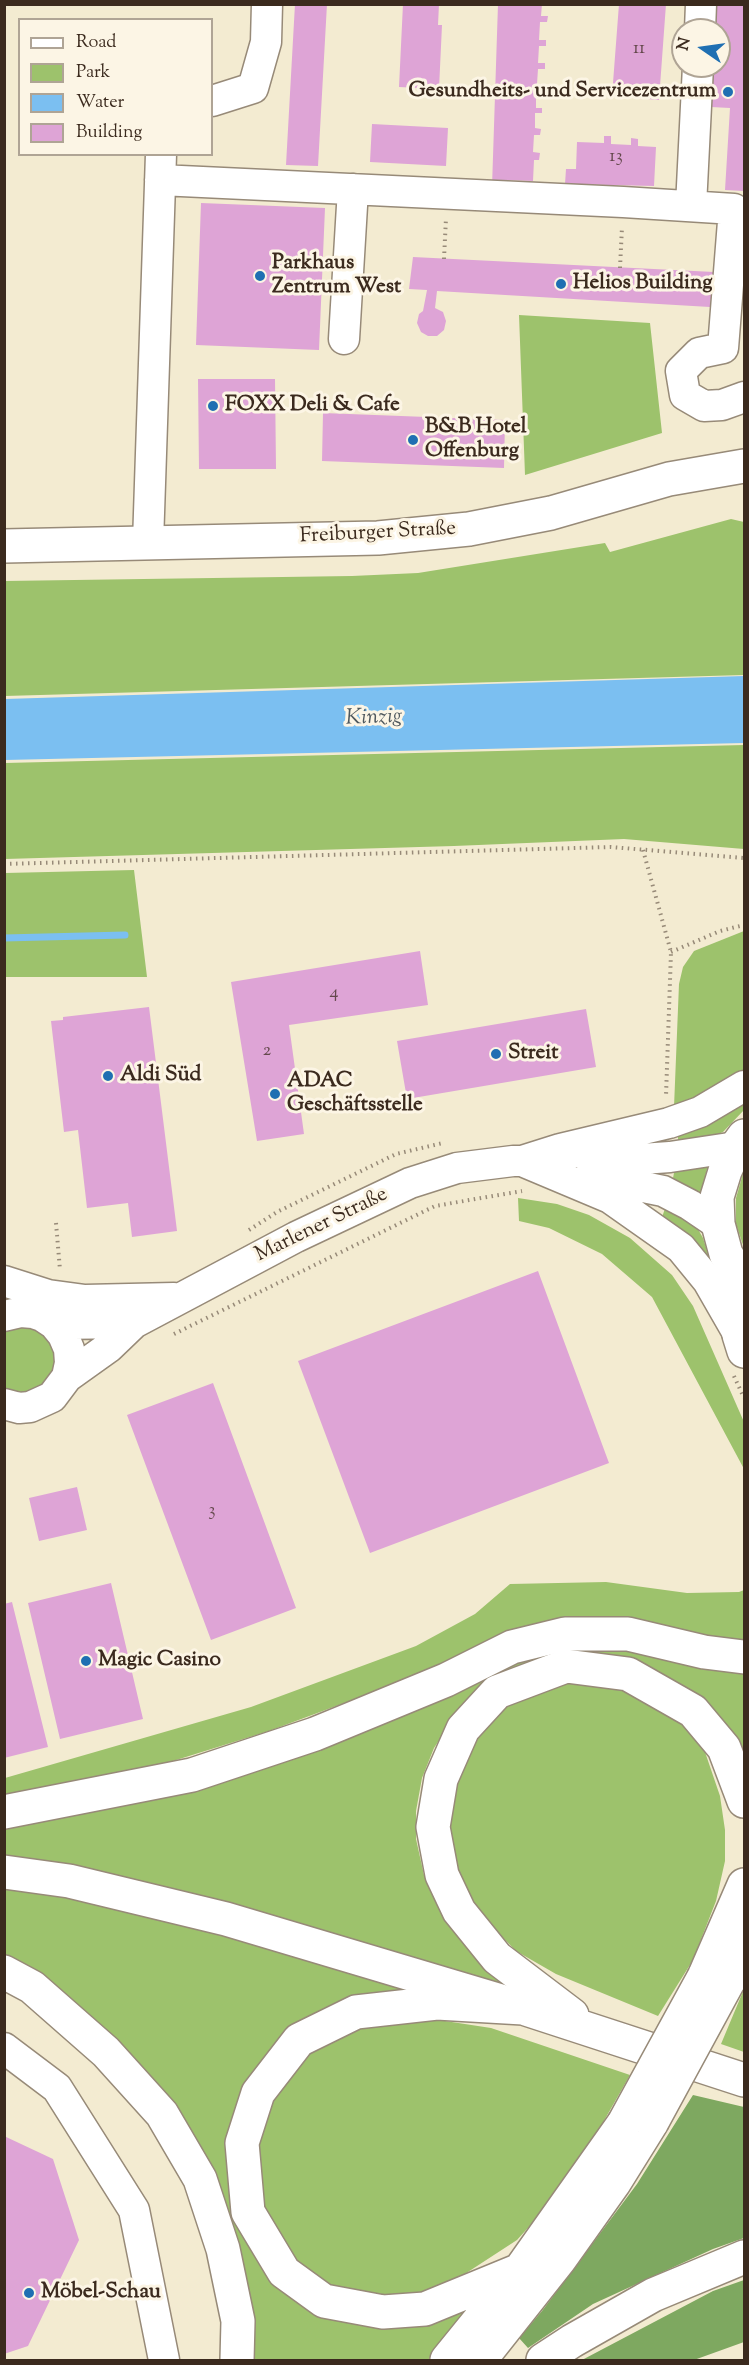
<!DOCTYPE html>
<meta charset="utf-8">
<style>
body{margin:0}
#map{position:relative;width:749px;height:2365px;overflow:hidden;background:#f3ebd1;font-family:"Sorts Mill Goudy",serif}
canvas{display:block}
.frame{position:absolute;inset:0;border:6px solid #3b2a1e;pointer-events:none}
.legend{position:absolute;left:18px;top:18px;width:195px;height:138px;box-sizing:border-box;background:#fcf5e5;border:2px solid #afa495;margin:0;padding:8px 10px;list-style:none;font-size:18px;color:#3b2a1e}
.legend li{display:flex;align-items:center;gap:12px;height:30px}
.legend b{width:30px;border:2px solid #afa495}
.north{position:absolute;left:671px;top:18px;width:60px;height:60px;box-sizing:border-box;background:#fcf5e5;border:2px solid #afa495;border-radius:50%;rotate:283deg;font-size:16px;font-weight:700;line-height:24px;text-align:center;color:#3b2a1e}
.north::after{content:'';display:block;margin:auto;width:21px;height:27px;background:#1f6fb2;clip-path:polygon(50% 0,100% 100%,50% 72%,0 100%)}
</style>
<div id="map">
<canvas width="749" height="2365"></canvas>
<div class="frame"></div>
<ul class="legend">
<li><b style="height:8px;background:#fff"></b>Road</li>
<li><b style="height:16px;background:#9dc26c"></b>Park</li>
<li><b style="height:16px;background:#7bbff1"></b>Water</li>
<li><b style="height:16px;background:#dea4d6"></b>Building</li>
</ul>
<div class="north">N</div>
</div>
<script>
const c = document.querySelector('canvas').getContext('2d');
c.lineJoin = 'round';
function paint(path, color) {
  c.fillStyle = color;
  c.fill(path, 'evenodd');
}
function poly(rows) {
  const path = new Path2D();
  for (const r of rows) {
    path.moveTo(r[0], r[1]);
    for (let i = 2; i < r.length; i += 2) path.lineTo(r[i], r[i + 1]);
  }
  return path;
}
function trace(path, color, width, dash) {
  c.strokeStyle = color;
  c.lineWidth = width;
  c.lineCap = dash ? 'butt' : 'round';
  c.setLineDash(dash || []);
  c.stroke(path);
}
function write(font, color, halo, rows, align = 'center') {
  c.font = font + ' "Sorts Mill Goudy",serif';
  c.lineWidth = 6;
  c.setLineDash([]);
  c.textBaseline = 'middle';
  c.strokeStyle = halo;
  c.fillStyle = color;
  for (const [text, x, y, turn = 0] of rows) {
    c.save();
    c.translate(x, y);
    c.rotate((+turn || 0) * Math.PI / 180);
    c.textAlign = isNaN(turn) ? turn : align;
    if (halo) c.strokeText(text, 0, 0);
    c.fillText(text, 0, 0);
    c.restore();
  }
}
const green = poly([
 [519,315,650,323,662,433,525,475],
 [731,519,744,522,744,675,5,696,5,581,352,576,418,573,605,543,610,552],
 [744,745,744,849,624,839,454,846,5,859,5,763],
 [134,870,147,977,5,977,5,873],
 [744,931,744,1074,725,1087,674,1107,679,984,683,967,694,951],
 [744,1096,744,1110,723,1132,701,1141,678,1145,678,1130],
 [709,1161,699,1201,672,1184,675,1167],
 [744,1170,744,1248,736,1224,736,1198],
 [518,1198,557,1204,589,1215,630,1238,672,1275,693,1306,744,1422,744,1469,652,1297,602,1254,549,1228,519,1221],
 [668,1200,695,1224,703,1238,716,1279,661,1220],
 [18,1326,36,1328,50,1340,57,1357,50,1383,26,1396,5,1391,5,1331],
 [606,1582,687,1593,739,1592,744,1590,744,1644,665,1633,449,1664,269,1731,125,1776,5,1795,5,1778,251,1707,416,1646,475,1614,510,1584],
 [577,1645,630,1648,744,1669,744,1751,735,1737,660,1675,495,1682,465,1701,434,1748,422,1778,416,1811,416,1839,424,1875,441,1909,513,1991,5,1859,5,1822,96,1811,238,1775,541,1653],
 [563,1680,622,1685,679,1718,705,1752,720,1796,725,1830,725,1861,716,1901,693,1960,658,2016,556,1974,516,1951,476,1910,455,1867,449,1833,454,1788,465,1758,495,1713,526,1691],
 [5,1888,38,1892,189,1924,419,1990,296,2031,231,2198,242,2234,267,2273,315,2309,471,2304,452,2333,428,2360,251,2360,246,2287,84,2012,5,1954],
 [744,1989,744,2052,721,2044],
 [419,2017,491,2028,630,2075,597,2133,554,2199,517,2240,454,2281,414,2296,369,2297,333,2289,282,2251,252,2182,254,2139,286,2067,335,2031]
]);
const forest = poly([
 [693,2095,744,2107,744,2238,713,2249,593,2304,528,2348,519,2338,542,2311,637,2184],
 [744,2280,744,2342,694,2360,582,2360,713,2291]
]);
const water = poly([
 [744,676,744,743,5,760,5,699]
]);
const stream = poly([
 [4,938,125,935]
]);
const building = poly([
 [295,4,327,4,318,166,286,165],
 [403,4,439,4,438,25,442,25,439,89,399,87],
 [498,4,542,4,541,16,548,16,547,22,540,22,539,40,546,40,546,46,539,46,538,63,545,63,545,69,538,69,537,84,543,84,543,89,536,89,536,108,542,108,542,113,535,113,535,128,541,129,540,135,534,135,533,152,540,153,539,160,534,160,533,181,505,180,504,188,492,187],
 [619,4,666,4,659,100,612,96],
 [715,4,744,4,744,191,725,190,730,108,711,107,713,66,719,66,719,30,714,30],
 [372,124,448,128,446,166,370,162],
 [604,136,611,136,611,144,631,145,631,138,638,139,638,146,656,147,654,186,565,184,566,169,576,169,577,142,604,143],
 [201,203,325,208,319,350,196,345],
 [413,257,714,272,710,307,437,291,435,308,443,312,446,321,444,330,437,336,428,336,421,332,417,323,419,314,423,311,427,290,409,289],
 [198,379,275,379,276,469,199,469],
 [323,413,505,420,504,468,322,461],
 [420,951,428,1005,289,1025,304,1134,257,1141,231,982],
 [149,1007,177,1231,132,1237,128,1203,87,1208,78,1130,64,1132,51,1021,63,1020,63,1017],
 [586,1009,596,1067,407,1099,397,1041],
 [538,1271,609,1463,370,1553,298,1361],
 [213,1383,296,1608,211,1640,127,1415],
 [77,1487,87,1530,39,1541,29,1498],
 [111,1583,143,1719,60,1739,28,1603],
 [12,1602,48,1747,4,1758,4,1604],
 [4,2136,53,2159,79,2240,28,2346,4,2354]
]);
const path = poly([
 [444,259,446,218],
 [620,268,622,227],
 [643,850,671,952,666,1096],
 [4,864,611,847,744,858],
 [671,952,720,931,744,925],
 [56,1223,60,1270],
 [249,1230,277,1212,396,1154,443,1143],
 [174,1334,435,1206,522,1191],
 [734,1376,744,1398]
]);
const minor = poly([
 [700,30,701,4],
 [212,101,253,88,266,42,267,4],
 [160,180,623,202,734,209,723,348,699,353,681,371,685,395,704,406,722,405,744,397],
 [691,206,698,66],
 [344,339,353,189],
 [148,543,161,154],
 [575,1152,628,1160,670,1157,736,1147],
 [522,1161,560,1149,669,1123,700,1112,744,1086],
 [587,1179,619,1182,663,1191,690,1205,718,1224],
 [4,1281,48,1295,85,1300,174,1298],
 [4,1316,21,1312,33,1313,42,1316,54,1324,63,1335,69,1349,70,1363,67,1377,52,1397,30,1407,19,1408,4,1404],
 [54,1324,134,1323],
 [67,1377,109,1347,134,1323,296,1237,410,1183,457,1168,513,1161,522,1161,610,1198,681,1248,708,1281,739,1335],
 [4,2048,57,2088,134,2210,164,2360]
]);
const major = poly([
 [4,546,378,538,469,529,551,513,669,479,744,466],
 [744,1136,736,1147,725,1171,717,1197,718,1224,726,1254,744,1283],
 [742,1281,739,1335,744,1351],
 [4,1812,192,1775,315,1734,446,1680,512,1647,565,1634,628,1634,704,1652,744,1657],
 [4,1872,69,1881,226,1919,501,2001],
 [4,1972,32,1987,106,2052,162,2114,200,2179,223,2249,238,2321,237,2360]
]);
const highway = poly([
 [704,1977,744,1885],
 [728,1982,744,1944],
 [572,2015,497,1958,459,1911,442,1875,433,1827,441,1779,463,1729,497,1692,566,1666,628,1674,693,1711,724,1748,744,1801],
 [520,2270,425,2309,383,2312,324,2301,284,2272,248,2212,242,2143,258,2093,299,2040,356,2012,437,2003,523,2008,744,2080],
 [447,2360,520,2270,624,2123],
 [480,2360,560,2259,614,2183,652,2122],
 [543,2360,572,2341,653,2295,744,2257]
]);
const highwayBridge = poly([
 [652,2122,728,1982],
 [624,2123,704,1977]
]);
const markers = [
 [728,92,6,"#1f6fb2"],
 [260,276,6,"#1f6fb2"],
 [561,284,6,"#1f6fb2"],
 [213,406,6,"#1f6fb2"],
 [413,440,6,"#1f6fb2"],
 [496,1054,6,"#1f6fb2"],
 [108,1076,6,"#1f6fb2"],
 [275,1094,6,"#1f6fb2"],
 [86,1661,6,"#1f6fb2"],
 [29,2293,6,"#1f6fb2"]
];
const numberNames = [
 ["11",639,50],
 ["13",616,158],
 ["4",334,994],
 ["2",267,1052],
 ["3",212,1512]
];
const poiNames = [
 ["Gesundheits- und Servicezentrum",716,92,"right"],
 ["Parkhaus",272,264],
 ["Zentrum West",272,288],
 ["Helios Building",573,284],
 ["FOXX Deli & Cafe",225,406],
 ["B&B Hotel",425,428],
 ["Offenburg",425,452],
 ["Streit",508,1054],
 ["Aldi Süd",120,1076],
 ["ADAC",287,1082],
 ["Geschäftsstelle",287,1106],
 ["Magic Casino",98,1661],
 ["Möbel-Schau",41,2293]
];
const streetNames = [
 ["Freiburger Straße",378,534,-3],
 ["Marlener Straße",322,1226,-26]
];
const waterNames = [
 ["Kinzig",374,719,-2]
];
paint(green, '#9dc26c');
paint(forest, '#7ea860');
paint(water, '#7bbff1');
trace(stream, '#7bbff1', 7);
paint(building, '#dea4d6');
trace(minor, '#978a78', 33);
trace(major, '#978a78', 36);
trace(highway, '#978a78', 36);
trace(path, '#978a78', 4, [1.5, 4.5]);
trace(minor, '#fff', 30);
trace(major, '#fff', 33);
trace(highway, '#fff', 33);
trace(highwayBridge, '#978a78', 36, []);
trace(highwayBridge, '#fff', 33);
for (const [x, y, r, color] of markers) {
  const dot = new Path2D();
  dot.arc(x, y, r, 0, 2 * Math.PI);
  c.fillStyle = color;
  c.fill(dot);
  trace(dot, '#fcf5e5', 2);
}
write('18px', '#64484c', null, numberNames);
write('bold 21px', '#3b2a1e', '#fcf5e5', poiNames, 'left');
write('21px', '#3b2a1e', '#fcf5e5', streetNames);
write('italic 22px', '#4e575d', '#fcf5e5', waterNames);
</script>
